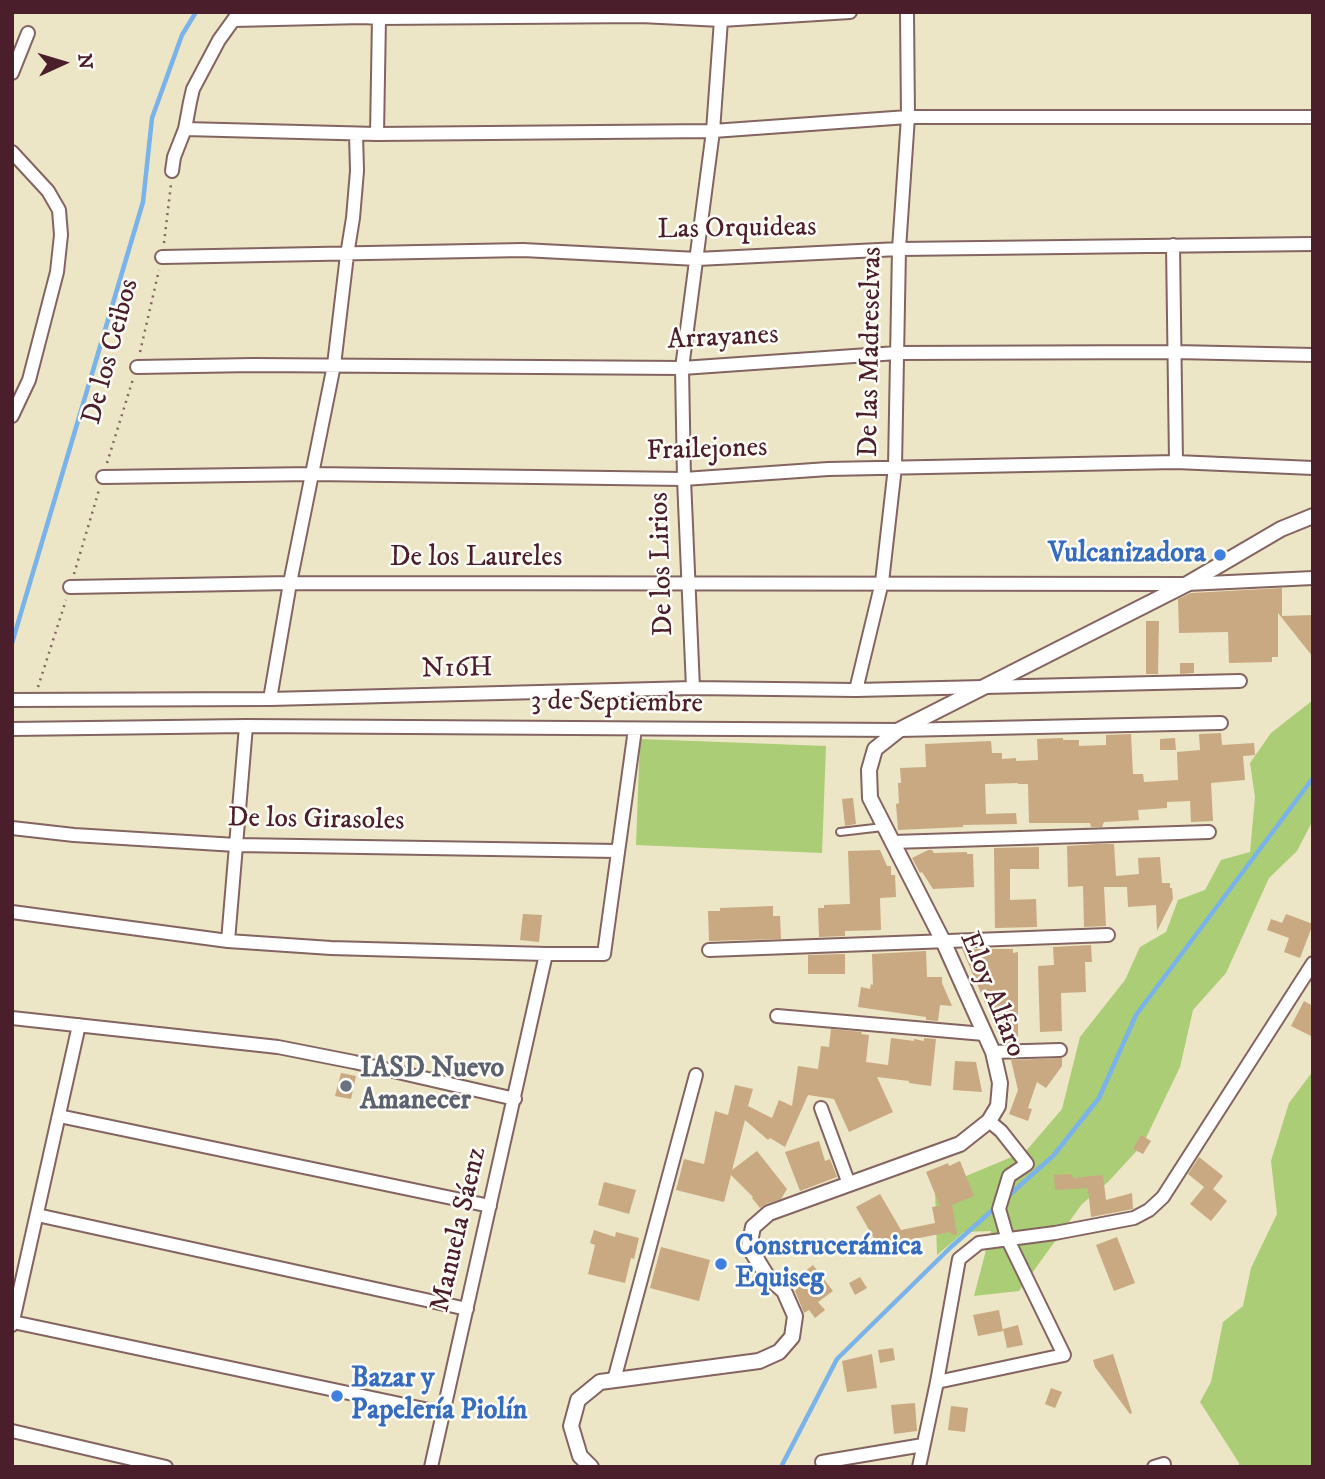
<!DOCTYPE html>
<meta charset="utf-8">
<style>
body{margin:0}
#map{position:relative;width:1325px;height:1479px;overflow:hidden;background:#ece5c6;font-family:"IM FELL DW Pica",serif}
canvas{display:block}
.frame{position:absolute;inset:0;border:14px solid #4a1f2b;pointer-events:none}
.north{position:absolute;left:28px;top:28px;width:70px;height:70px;-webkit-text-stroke:5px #fdfcf7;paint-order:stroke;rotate:86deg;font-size:19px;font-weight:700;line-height:28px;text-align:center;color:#4a1f2b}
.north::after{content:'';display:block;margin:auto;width:24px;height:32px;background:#4a1f2b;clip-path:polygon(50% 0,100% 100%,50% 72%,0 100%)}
</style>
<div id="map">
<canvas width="1325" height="1479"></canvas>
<div class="frame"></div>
<div class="north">N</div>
</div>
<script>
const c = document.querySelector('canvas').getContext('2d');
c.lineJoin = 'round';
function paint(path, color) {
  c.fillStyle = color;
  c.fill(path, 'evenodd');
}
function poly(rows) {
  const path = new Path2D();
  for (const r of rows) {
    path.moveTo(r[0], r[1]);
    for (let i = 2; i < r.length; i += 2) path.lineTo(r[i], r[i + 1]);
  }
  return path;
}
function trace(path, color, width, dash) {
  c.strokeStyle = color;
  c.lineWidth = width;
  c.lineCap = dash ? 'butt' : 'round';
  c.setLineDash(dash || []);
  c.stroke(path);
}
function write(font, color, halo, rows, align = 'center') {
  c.font = font + ' "IM FELL DW Pica",serif';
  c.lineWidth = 5;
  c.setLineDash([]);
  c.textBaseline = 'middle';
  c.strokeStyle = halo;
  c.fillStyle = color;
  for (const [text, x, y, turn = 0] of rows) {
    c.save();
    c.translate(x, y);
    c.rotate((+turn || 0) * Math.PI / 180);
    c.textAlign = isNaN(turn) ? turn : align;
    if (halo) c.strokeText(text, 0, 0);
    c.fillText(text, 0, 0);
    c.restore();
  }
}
const green = poly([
 [1313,700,1313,820,1297,851,1269,878,1226,973,1193,1010,1180,1067,1143,1144,1108,1182,1082,1204,1019,1291,974,1296,991,1231,964,1232,937,1255,935,1189,1026,1151,1062,1109,1080,1037,1125,980,1140,947,1166,932,1178,900,1205,890,1221,860,1250,852,1255,797,1250,763,1271,733],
 [640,739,826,746,822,853,636,845],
 [1313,1071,1313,1467,1239,1467,1239,1463,1200,1402,1211,1382,1223,1322,1243,1306,1251,1268,1277,1214,1271,1161,1289,1103]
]);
const stream = poly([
 [12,643,143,202,152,118,182,35,196,12],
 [1006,1198,1053,1156,1099,1098,1136,1015,1313,778],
 [781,1467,837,1359,951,1247,997,1206]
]);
const building = poly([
 [1282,588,1282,616,1313,615,1313,657,1278,613,1278,657,1272,657,1272,662,1229,663,1228,632,1179,633,1178,599,1191,593],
 [1146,621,1159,621,1158,674,1146,674],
 [1180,663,1194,663,1194,673,1180,674],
 [1221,733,1222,745,1254,743,1255,755,1243,756,1245,780,1211,783,1213,821,1191,822,1190,801,1167,802,1167,808,1138,810,1139,820,1104,822,1102,827,1091,827,1090,823,1029,823,1028,784,1018,784,1018,783,985,784,986,814,1016,813,1017,824,963,825,963,827,898,830,896,804,899,803,898,783,901,783,900,768,926,767,925,744,991,741,992,753,1002,753,1002,759,1016,758,1016,761,1038,760,1037,739,1063,738,1063,740,1079,740,1079,746,1106,745,1106,735,1131,734,1133,774,1143,774,1144,782,1178,780,1177,752,1200,750,1199,734],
 [1175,738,1176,750,1160,750,1160,739],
 [853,798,856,824,845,826,842,799],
 [1096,844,1114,844,1116,876,1139,874,1138,858,1160,857,1162,883,1170,883,1170,888,1172,888,1173,899,1157,931,1156,905,1128,907,1127,887,1104,887,1106,926,1084,927,1083,886,1068,887,1067,846],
 [1039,847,1039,869,1010,869,1010,900,1036,899,1037,927,995,928,994,848],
 [880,850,887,866,891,866,891,875,895,875,896,897,880,898,881,930,845,931,845,936,819,937,818,908,824,908,824,905,850,904,848,851],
 [928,850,932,850,934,853,967,852,967,854,973,854,974,887,933,889,922,872,920,873,912,858],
 [773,906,773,916,780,916,781,939,709,941,708,911,720,911,720,908],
 [523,914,542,915,539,942,520,940],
 [1286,914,1313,924,1300,958,1284,952,1289,938,1267,930,1271,919,1282,923],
 [1091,945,1092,962,1085,962,1086,992,1061,993,1062,1031,1040,1032,1038,966,1054,965,1053,947],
 [962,949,1013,949,1013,953,1018,952,1018,1043,1007,1043,1007,1040,1001,1040],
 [926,951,927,977,942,977,942,983,952,1006,940,1005,938,1021,926,1020,926,1017,858,1007,861,987,870,989,871,984,873,985,872,954],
 [845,954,845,974,808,974,808,955],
 [1304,1001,1313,1006,1313,1037,1291,1026],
 [831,1029,862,1032,861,1034,869,1035,866,1062,888,1065,891,1038,914,1041,914,1039,924,1041,924,1038,936,1039,931,1086,909,1083,909,1081,877,1077,893,1112,849,1132,834,1099,808,1095,785,1147,770,1138,768,1140,745,1120,732,1170,757,1151,787,1189,781,1199,766,1204,760,1208,752,1198,753,1197,731,1175,724,1202,676,1190,684,1159,704,1164,715,1111,728,1115,735,1085,753,1089,748,1106,772,1118,779,1100,792,1106,798,1066,818,1069,821,1046,829,1047],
 [1062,1058,1062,1066,1046,1088,1037,1082,1028,1108,1032,1109,1028,1121,1009,1114,1018,1090,1011,1060],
 [955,1061,976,1062,982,1092,953,1090],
 [341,1073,356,1076,351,1099,335,1096],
 [1141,1135,1151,1141,1143,1154,1133,1149],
 [819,1141,825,1161,830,1159,837,1177,800,1191,785,1152],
 [1199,1157,1223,1176,1213,1189,1227,1201,1211,1221,1190,1204,1204,1187,1188,1174],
 [960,1161,974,1196,952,1205,957,1234,952,1235,950,1232,919,1238,919,1240,880,1249,856,1207,880,1194,901,1230,935,1223,932,1207,940,1206,926,1172,948,1163,949,1166],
 [1072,1174,1073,1178,1103,1175,1106,1200,1132,1193,1133,1209,1091,1217,1088,1188,1055,1190,1054,1175],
 [604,1182,636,1190,629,1214,598,1205],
 [594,1230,615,1237,616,1232,639,1238,634,1259,631,1258,625,1283,588,1274,595,1245,590,1243],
 [1117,1237,1135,1283,1114,1291,1096,1245],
 [661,1247,710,1260,699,1301,650,1288],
 [813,1265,833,1291,818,1302,825,1310,815,1318,809,1310,804,1313,795,1291,799,1287,794,1280],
 [860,1277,867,1288,855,1295,849,1283],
 [999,1310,1003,1331,978,1336,973,1315],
 [1018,1325,1023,1345,1007,1348,1003,1329],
 [893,1348,895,1360,880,1363,878,1350],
 [872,1354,877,1388,847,1392,842,1361],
 [1113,1354,1132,1413,1130,1414,1095,1367,1093,1360],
 [1051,1388,1062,1392,1055,1408,1045,1404],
 [915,1403,917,1431,894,1434,891,1405],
 [951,1406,968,1408,965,1432,948,1430]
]);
const path = poly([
 [164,243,171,184],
 [140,352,159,270],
 [107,463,133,379],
 [74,574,99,490],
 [38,687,66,600]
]);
const service = poly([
 [840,832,883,827]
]);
const minor = poly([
 [379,18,377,134,713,131,908,117,1313,117],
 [234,20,363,17,379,18,641,16,721,20,850,12],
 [12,73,28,33],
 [185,129,377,134],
 [12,152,48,191,59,210,61,235,57,272,29,380,12,416],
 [172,171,174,157,185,129,190,102,193,89,219,40,237,15],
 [1173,245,1176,462],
 [162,257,523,250,697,259,899,249,1313,244],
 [137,367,253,365,682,368,897,353,1176,352,1313,355],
 [103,477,313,474,684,479,828,469,1176,462,1313,468],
 [70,587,290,583,1187,584,1313,578],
 [693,688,684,479,682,368,713,131,721,20,724,12],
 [856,690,882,582,895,467,899,249,908,117,907,12],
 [270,699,290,583,334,365,347,255,353,218,357,171,356,134],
 [12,700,270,699,693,688,856,690,1240,681],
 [12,729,246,726,899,730,1221,723],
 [12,828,74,835,236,845,618,851],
 [893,842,1209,832],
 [12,912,228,941,331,948,546,954],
 [228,941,246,726],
 [709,950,1108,935],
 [777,1016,984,1034],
 [12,1018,278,1047,354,1062,515,1099],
 [993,1052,1060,1050],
 [821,1108,849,1184],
 [59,1116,490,1206],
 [37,1215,467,1309],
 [13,1322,443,1413],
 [12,1325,79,1025],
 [614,1380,696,1075],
 [937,1382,1064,1355,1008,1240,999,1209,1009,1176,1027,1164,1001,1131,989,1121],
 [12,1431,166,1467],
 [822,1462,923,1445],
 [431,1467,546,954,604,954,635,729],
 [919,1467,937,1382,959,1259,979,1243,1055,1233,1134,1218,1149,1210,1163,1197,1313,963],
 [1154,1467,1164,1464]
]);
const tertiary = poly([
 [591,1467,580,1456,571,1426,578,1400,600,1382,759,1361,779,1352,792,1337,795,1316,784,1291,767,1276,749,1247,753,1227,769,1213,960,1144,989,1121,998,1106,1000,1083,993,1052,943,941,870,798,869,770,875,749,899,730,1187,584,1281,529,1313,516]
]);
const markers = [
 [1220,555,7,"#3f7fe0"],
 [346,1086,7,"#6b7280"],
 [721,1264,7,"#3f7fe0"],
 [337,1396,7,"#3f7fe0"]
];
const streetNames = [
 ["Las Orquideas",737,230,-1],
 ["Arrayanes",723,339,-3],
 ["De los Ceibos",112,352,-75],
 ["De las Madreselvas",872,352,-89],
 ["Frailejones",707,451,-2],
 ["De los Laureles",476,559],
 ["De los Lirios",663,564,-92],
 ["N16H",457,670,-1],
 ["3 de Septiembre",617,704,1],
 ["De los Girasoles",316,821,1],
 ["Eloy Alfaro",991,995,68],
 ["Manuela Sáenz",460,1230,-77]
];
const shopNames = [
 ["Vulcanizadora",1206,555,"right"],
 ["Construcerámica",735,1248],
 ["Equiseg",735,1280],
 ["Bazar y",351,1380],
 ["Papelería Piolín",351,1412]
];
const worshipNames = [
 ["IASD Nuevo",360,1070],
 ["Amanecer",360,1102]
];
paint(green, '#abcd75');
trace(stream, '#7ab2ea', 4.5);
paint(building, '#c9a981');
trace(service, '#836461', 10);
trace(minor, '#836461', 16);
trace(tertiary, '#836461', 18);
trace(path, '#836461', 2.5, [2, 5]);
trace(service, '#fff', 6);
trace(minor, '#fff', 12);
trace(tertiary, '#fff', 14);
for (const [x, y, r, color] of markers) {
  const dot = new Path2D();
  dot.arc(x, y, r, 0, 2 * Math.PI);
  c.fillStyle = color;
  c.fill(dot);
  trace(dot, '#fdfcf7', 2.5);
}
write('28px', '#4a1f2b', '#fdfcf7', streetNames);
write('bold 28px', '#366cbe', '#fdfcf7', shopNames, 'left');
write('bold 28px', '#5b616d', '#fdfcf7', worshipNames, 'left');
</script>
